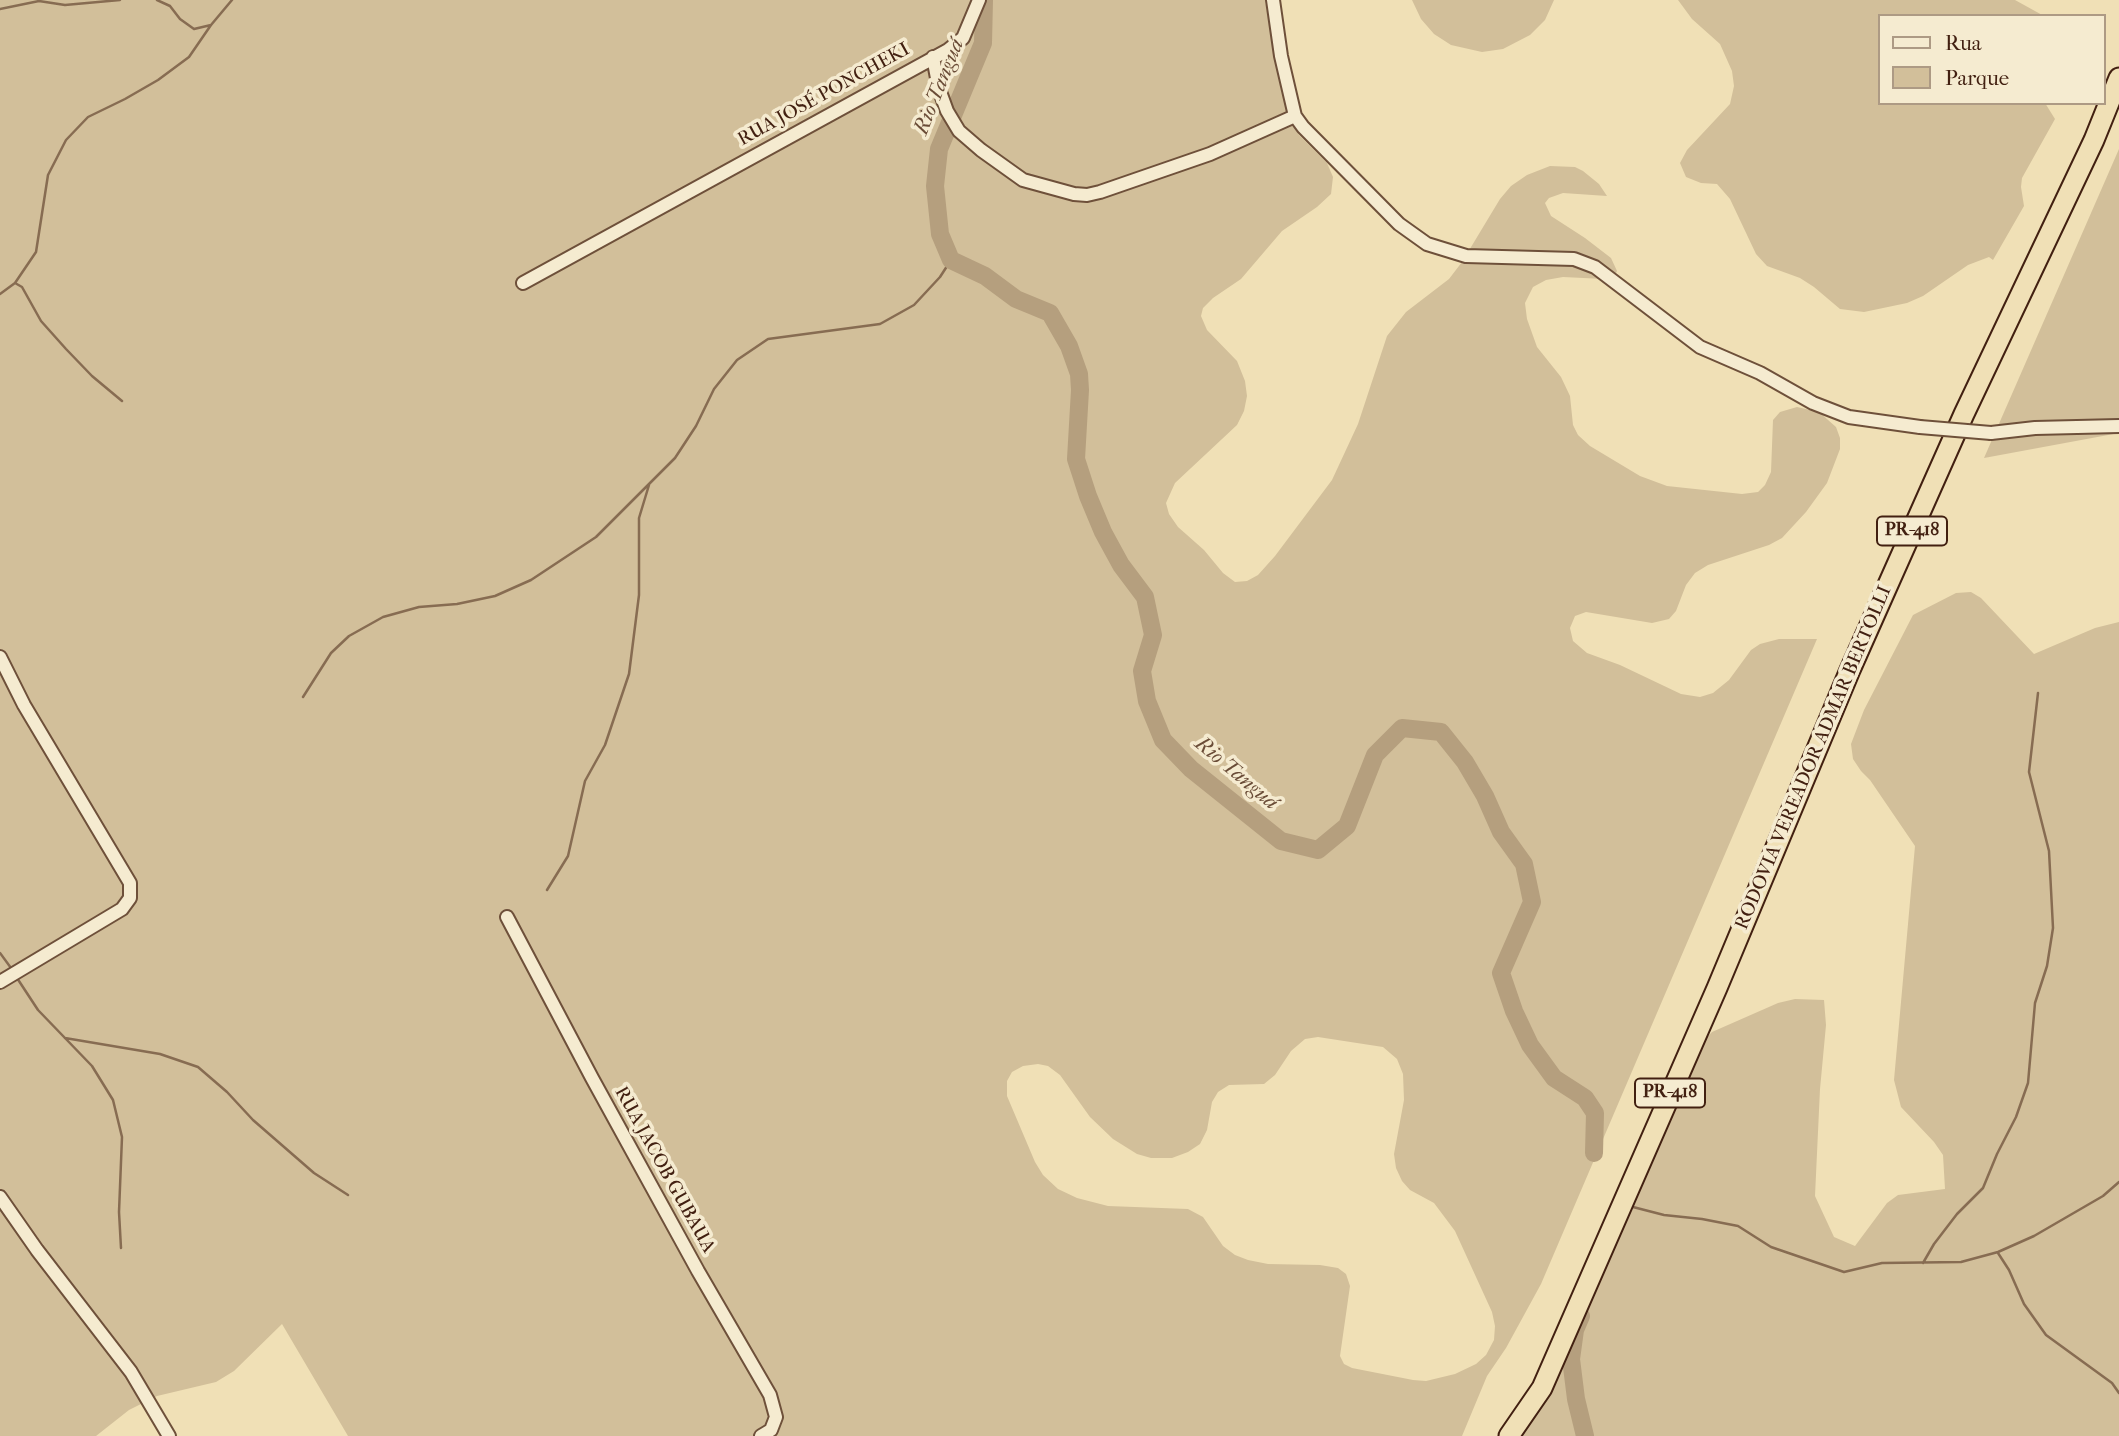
<!DOCTYPE html>
<meta charset="utf-8">
<style>
body{margin:0}
#map{position:relative;width:2119px;height:1436px;overflow:hidden;background:#f0e0b6;font-family:"IM FELL French Canon",serif}
canvas{display:block}
.legend{position:absolute;left:1878px;top:14px;width:228px;height:91px;box-sizing:border-box;background:#f5ebd0;border:2px solid #ad9a84;margin:0;padding:9px 12px;list-style:none;font-size:21px;color:#422011}
.legend li{display:flex;align-items:center;gap:14px;height:35px}
.legend b{width:35px;border:2px solid #ad9a84}
</style>
<div id="map">
<canvas width="2119" height="1436"></canvas>
<ul class="legend">
<li><b style="height:9px;background:#f5ebd0"></b>Rua</li>
<li><b style="height:19px;background:#d2bf9a"></b>Parque</li>
</ul>
</div>
<script>
const c = document.querySelector('canvas').getContext('2d');
c.lineJoin = 'round';
function paint(path, color) {
  c.fillStyle = color;
  c.fill(path, 'evenodd');
}
function poly(rows) {
  const path = new Path2D();
  for (const r of rows) {
    path.moveTo(r[0], r[1]);
    for (let i = 2; i < r.length; i += 2) path.lineTo(r[i], r[i + 1]);
  }
  return path;
}
function trace(path, color, width, dash) {
  c.strokeStyle = color;
  c.lineWidth = width;
  c.lineCap = dash ? 'butt' : 'round';
  c.setLineDash(dash || []);
  c.stroke(path);
}
function write(font, color, halo, rows, align = 'center') {
  c.font = font + ' "IM FELL French Canon",serif';
  c.lineWidth = 7;
  c.setLineDash([]);
  c.textBaseline = 'middle';
  c.strokeStyle = halo;
  c.fillStyle = color;
  for (const [text, x, y, turn = 0] of rows) {
    c.save();
    c.translate(x, y);
    c.rotate((+turn || 0) * Math.PI / 180);
    c.textAlign = isNaN(turn) ? turn : align;
    if (halo) c.strokeText(text, 0, 0);
    c.fillText(text, 0, 0);
    c.restore();
  }
}
const green = poly([
 [0,0,1265,0,1281,90,1294,126,1299,135,1327,163,1333,177,1331,194,1317,207,1282,231,1241,279,1213,298,1203,308,1201,316,1207,330,1237,361,1245,381,1247,396,1244,411,1237,425,1175,483,1166,503,1169,514,1178,527,1204,550,1223,573,1235,582,1247,581,1258,575,1275,556,1332,480,1358,424,1387,336,1406,312,1449,279,1462,262,1500,199,1511,186,1527,175,1550,166,1575,167,1583,171,1599,184,1607,196,1563,193,1549,198,1545,203,1551,216,1585,238,1611,258,1617,271,1615,275,1604,279,1563,277,1546,280,1533,287,1525,303,1527,319,1537,347,1561,377,1570,396,1573,425,1578,435,1590,446,1640,476,1667,486,1742,494,1758,492,1765,485,1771,472,1773,420,1780,412,1797,407,1819,412,1836,427,1840,438,1840,449,1827,483,1806,512,1782,538,1769,545,1708,565,1695,573,1686,585,1676,611,1669,619,1652,623,1586,612,1575,616,1570,628,1573,641,1587,653,1620,665,1681,694,1700,697,1713,693,1729,680,1751,650,1760,644,1779,639,1817,639,1541,1284,1506,1348,1487,1376,1462,1436,348,1436,282,1324,234,1371,216,1382,157,1396,129,1410,96,1436,0,1436],
 [1318,1037,1383,1047,1397,1059,1403,1074,1404,1100,1394,1154,1396,1168,1402,1181,1410,1190,1434,1203,1455,1231,1492,1312,1495,1326,1494,1340,1486,1355,1476,1364,1455,1374,1426,1381,1413,1380,1352,1368,1344,1364,1340,1356,1350,1286,1346,1274,1338,1268,1320,1265,1268,1264,1248,1260,1235,1255,1223,1246,1203,1217,1188,1209,1108,1206,1077,1198,1058,1189,1043,1175,1035,1162,1007,1096,1007,1081,1012,1072,1023,1066,1038,1064,1048,1066,1060,1075,1090,1117,1113,1139,1137,1154,1151,1158,1172,1158,1188,1152,1200,1144,1207,1130,1212,1102,1218,1092,1229,1085,1264,1084,1275,1075,1291,1051,1305,1039],
 [1412,0,1554,0,1545,20,1530,35,1503,49,1482,52,1451,45,1434,34,1421,19],
 [1678,0,2015,0,2044,16,1879,16,1879,103,2045,103,2055,119,2022,178,2021,187,2024,206,1993,260,1989,257,1968,265,1923,296,1907,303,1864,312,1840,309,1814,287,1800,278,1767,266,1756,254,1730,199,1717,184,1701,183,1686,177,1680,163,1687,150,1730,104,1734,86,1732,71,1720,44,1692,19],
 [2119,149,2119,433,1984,458],
 [1971,592,1981,598,2034,654,2095,628,2119,622,2119,1436,1522,1436,1653,1157,1702,1042,1712,1032,1778,1003,1795,999,1824,1000,1826,1025,1820,1089,1815,1196,1834,1237,1855,1246,1887,1203,1898,1195,1945,1189,1943,1155,1934,1142,1901,1107,1894,1080,1915,846,1870,780,1861,771,1853,759,1851,744,1864,710,1913,615,1956,593]
]);
const stream = poly([
 [157,0,170,6,180,19,194,29,211,25],
 [0,9,39,1,65,5,120,0],
 [15,283,22,287,41,321,66,349,92,376,122,401],
 [0,294,15,283,36,252,48,175,66,140,88,117,125,99,158,80,189,57,211,25,232,0],
 [303,697,331,653,349,636,383,617,419,607,457,604,495,596,531,580,596,537,675,458,696,426,714,389,737,360,768,339,880,324,914,305,940,277,951,260],
 [547,890,568,856,585,781,605,745,629,674,639,595,639,518,649,485],
 [0,953,11,968],
 [17,978,38,1010,92,1066,113,1100,122,1137,119,1212,121,1248],
 [65,1038,160,1054,198,1067,227,1092,253,1120,314,1173,348,1195],
 [1633,1207,1664,1215,1702,1219,1738,1226,1771,1247,1844,1272,1882,1263,1961,1262,1998,1252,2034,1236,2103,1196,2119,1182],
 [1998,1253,2009,1270,2024,1304,2046,1335,2112,1383,2119,1393],
 [1923,1263,1934,1244,1957,1214,1983,1188,1997,1154,2016,1117,2028,1083,2035,1003,2047,966,2053,928,2049,851,2029,772,2038,693]
]);
const river = poly([
 [984,0,983,43,939,149,935,186,940,234,951,260,985,276,1016,299,1050,313,1069,346,1079,374,1080,390,1076,459,1088,496,1103,532,1121,565,1145,597,1153,635,1142,671,1147,701,1163,740,1191,769,1281,841,1318,850,1347,826,1375,755,1402,728,1441,732,1465,762,1485,796,1501,832,1524,864,1532,902,1501,973,1514,1011,1530,1045,1554,1078,1585,1098,1595,1113,1594,1153],
 [1581,1316,1575,1330,1571,1359,1576,1399,1585,1436]
]);
const minor = poly([
 [1273,0,1281,56,1295,116,1303,127,1399,224,1427,244,1466,256,1574,259,1595,267,1700,347,1760,373,1813,403,1849,417,1920,427],
 [933,57,939,89,947,111,959,131,981,150,1023,180,1074,194,1087,195,1100,192,1210,154,1295,116],
 [523,283,948,50,963,38,979,0],
 [1991,433,2035,428,2119,426],
 [0,657,24,705,130,883,130,898,122,909,0,982],
 [507,917,592,1078,698,1271,770,1395,776,1417,771,1430,761,1436],
 [0,1197,37,1250,131,1372,169,1436]
]);
const trunk = poly([
 [1509,1436,1542,1388,1717,988,1850,670,1964,414,2094,140,2119,78]
]);
const minorBridge = poly([
 [1920,427,1991,433]
]);
const shields = [
 [1912,531,70],
 [1670,1093,70]
];
const shieldNames = [
 ["PR-418",1912,531],
 ["PR-418",1670,1093]
];
const streetNames = [
 ["RUA JOSÉ PONCHEKI",824,95,-29],
 ["RODOVIA VEREADOR ADMAR BERTOLLI",1814,758,-67],
 ["RUA JACOB GUBAUA",664,1170,61]
];
const waterNames = [
 ["Rio Tanguá",940,87,-68],
 ["Rio Tanguá",1236,774,40]
];
paint(green, '#d2bf9a');
trace(stream, '#876c52', 2.5);
trace(river, '#b59f7e', 18);
trace(minor, '#6e503a', 16);
trace(trunk, '#422011', 23);
trace(minor, '#f5ebd0', 12);
trace(trunk, '#f0e0b6', 19);
trace(minorBridge, '#6e503a', 16, []);
trace(minorBridge, '#f5ebd0', 12);
for (const [x, y, w] of shields) {
  const box = new Path2D();
  box.roundRect(x - w / 2, y - 14.5, w, 29, 5);
  c.fillStyle = '#f5ebd0';
  c.fill(box);
  trace(box, '#422011', 2);
}
write('bold 18px', '#422011', null, shieldNames);
write('19px', '#422011', '#f5ebd0', streetNames);
write('italic 21px', '#6a4c37', '#f5ebd0', waterNames);
</script>
